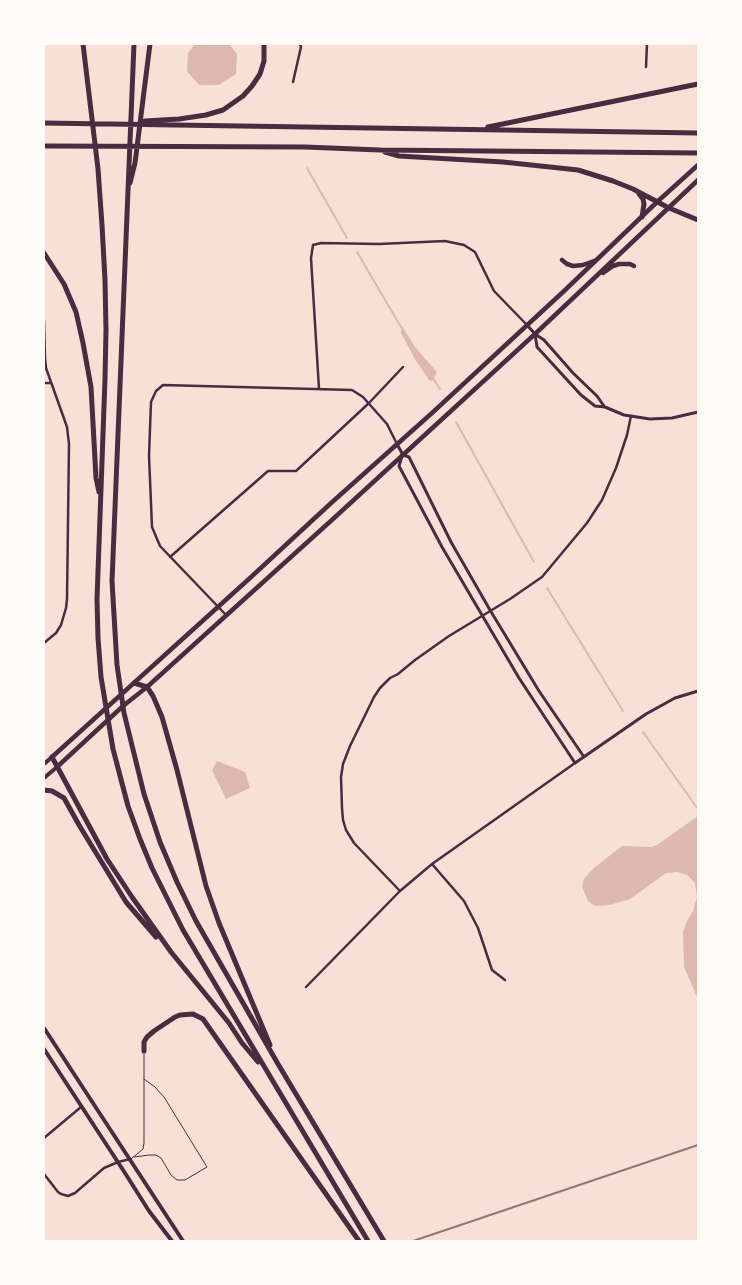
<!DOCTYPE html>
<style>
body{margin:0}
#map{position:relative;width:742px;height:1285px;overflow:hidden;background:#f7e1d7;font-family:"Crimson Pro",serif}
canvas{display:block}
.frame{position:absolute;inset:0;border:45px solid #fffaf5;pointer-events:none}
</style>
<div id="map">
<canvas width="742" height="1285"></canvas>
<div class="frame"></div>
</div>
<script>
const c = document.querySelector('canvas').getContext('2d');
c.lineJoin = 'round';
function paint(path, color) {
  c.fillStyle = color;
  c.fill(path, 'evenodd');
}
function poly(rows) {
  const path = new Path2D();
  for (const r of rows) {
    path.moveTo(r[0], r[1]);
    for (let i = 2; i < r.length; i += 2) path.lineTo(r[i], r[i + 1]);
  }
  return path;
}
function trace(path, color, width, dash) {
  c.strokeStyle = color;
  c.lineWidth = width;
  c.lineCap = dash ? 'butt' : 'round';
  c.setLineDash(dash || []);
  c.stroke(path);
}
const water = poly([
 [195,44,229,44,237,54,236,74,219,85,199,85,187,71,188,53],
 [401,326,402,326,415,347,437,372,432,381,429,380,415,359,401,333],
 [217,761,245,772,250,788,226,799,212,770],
 [698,816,698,999,684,967,683,933,686,923,693,911,697,897,695,883,687,875,677,872,666,873,630,899,610,905,595,906,588,901,582,887,584,879,594,868,622,846,651,847,657,845]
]);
const stream = poly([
 [307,168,347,238],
 [357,252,401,327],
 [433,378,440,389],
 [456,422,534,562],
 [547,588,623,711],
 [643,732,698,809]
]);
const service = poly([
 [134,1157,149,1155,156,1155,161,1158,171,1175,177,1180,185,1180,207,1167,164,1097,155,1087,144,1079],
 [131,1159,143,1149,144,1143,144,1054]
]);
const minor = poly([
 [646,67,647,44],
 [293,82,301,47,300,44],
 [44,320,45,358,46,368,67,427,69,444,67,599,66,608,61,625,56,633,44,643],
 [44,383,51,383],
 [319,389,311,258,313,245,321,243,379,244,445,241,464,245,475,252,494,291,527,325],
 [170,557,268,471,296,471,369,403,403,367],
 [226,615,160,546,152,527,149,456,151,402,156,391,163,385,352,390,363,397,387,424,397,444],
 [432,864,464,901,478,928,492,970,505,980],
 [400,891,354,843,346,830,343,820,342,808,341,777,343,764,350,746,374,697,380,688,390,678,398,674,415,660,449,636,510,599,542,577,587,523,602,500,616,468,627,435,631,416],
 [306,987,400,891,432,864,575,763],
 [44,1138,81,1107],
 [44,1174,58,1192,61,1194,68,1196,75,1193,104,1168,118,1162,130,1159]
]);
const tertiary = poly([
 [527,325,535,334,544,340,573,373,597,396,604,406],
 [535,334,537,347,581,395,595,406,605,407,624,415,650,419,672,418,698,412],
 [397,444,403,455],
 [403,455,409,457,451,542,490,610,539,691,584,757],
 [402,456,399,466,442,547,519,678,575,763,646,714,675,698,698,691]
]);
const secondary = poly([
 [44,764,52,757],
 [44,778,57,767],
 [44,1028,183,1241],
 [44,1049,125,1173,149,1211,172,1241]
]);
const primary = poly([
 [562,260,567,264,573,266,583,265,594,261],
 [603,273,613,266,619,264,630,264,634,266],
 [52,757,250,578,330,504,432,413,563,292,657,202,698,165],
 [57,767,123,706,147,687,333,519,535,334,698,180]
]);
const motorway = poly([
 [83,44,98,169,102,225,105,280,106,330,105,379,97,599,98,638,101,677,113,749,128,806,140,839,152,868,183,930,368,1241],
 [134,44,112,581,117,665,124,713,144,794,160,842,177,882,196,921,278,1064,384,1241],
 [145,121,179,119,206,115,223,110,243,96,252,86,260,74,264,61,264,44],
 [44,123,698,133],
 [488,127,698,84],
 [44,146,305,147,380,150,698,153],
 [385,152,399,156,503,162,578,170,613,181,633,189,669,208,698,220],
 [130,183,135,163,150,44],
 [639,194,643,199,644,204,642,217],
 [44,253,64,284,76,312,83,343,91,387,96,478,99,492],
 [134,683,147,687,153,696,162,717,177,770,206,886,219,923,270,1045],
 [52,757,107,859,132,897,171,952,229,1023,242,1043,258,1062],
 [44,790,52,791,64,798,79,825,126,902,156,937],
 [144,1051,144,1042,147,1037,154,1031,175,1017,180,1015,193,1014,203,1019,359,1241]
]);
const rail = poly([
 [413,1241,698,1145]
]);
paint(water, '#dcb8b0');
trace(stream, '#dcb8b0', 2);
trace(service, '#4a2c40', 1);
trace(minor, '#4a2c40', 2.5);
trace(tertiary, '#4a2c40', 3);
trace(secondary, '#4a2c40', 4);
trace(primary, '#4a2c40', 4.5);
trace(motorway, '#4a2c40', 5);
trace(rail, '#8f747c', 2);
</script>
